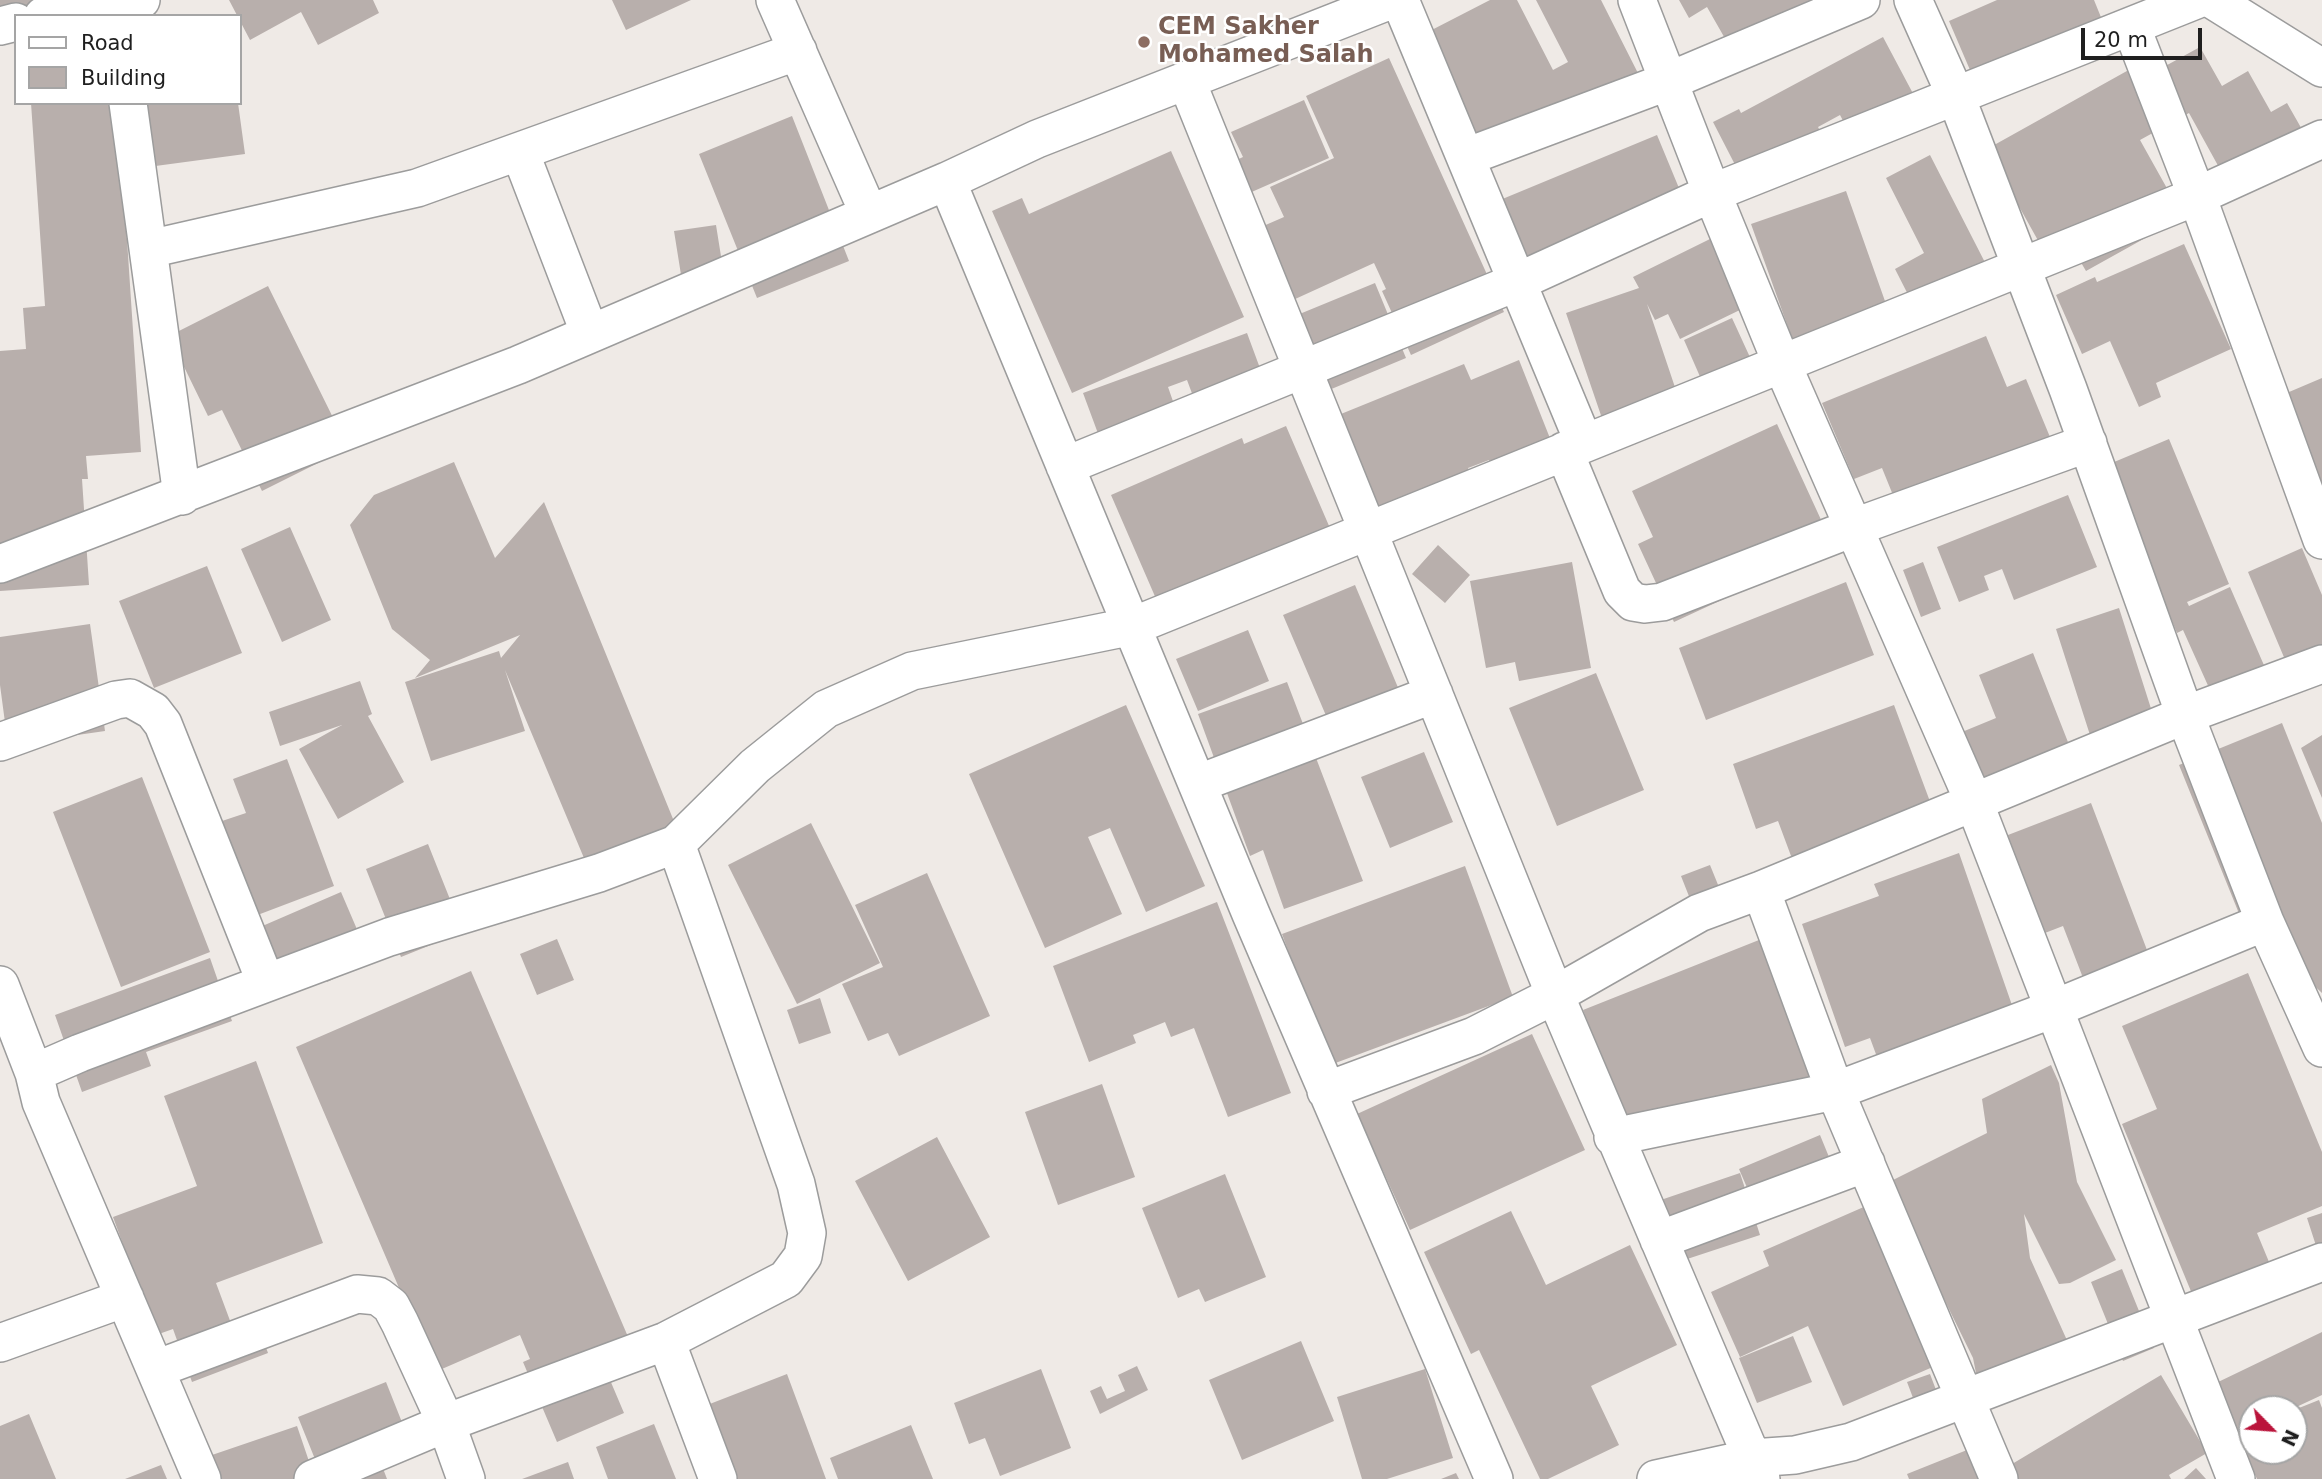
<!DOCTYPE html>
<style>
body{margin:0}
#map{position:relative;width:2322px;height:1479px;overflow:hidden;background:#efeae6;font-family:"DejaVu Sans",sans-serif}
canvas{display:block}
.legend{position:absolute;left:14px;top:14px;width:228px;height:91px;box-sizing:border-box;background:#fff;border:2px solid #a5a5a5;margin:0;padding:9px 12px;list-style:none;font-size:21px;color:#1f1f1f}
.legend li{display:flex;align-items:center;gap:14px;height:35px}
.legend b{width:35px;border:2px solid #a5a5a5}
.north{position:absolute;left:2238px;top:1395px;width:70px;height:70px;box-sizing:border-box;background:#fff;border:2px solid #a5a5a5;border-radius:50%;rotate:115deg;font-size:19px;font-weight:700;line-height:28px;text-align:center;color:#1f1f1f}
.north::after{content:'';display:block;margin:auto;width:24px;height:32px;background:#ba143b;clip-path:polygon(50% 0,100% 100%,50% 72%,0 100%)}
.scale{position:absolute;left:2081px;top:28px;width:121px;height:32px;box-sizing:border-box;border:4px solid #1f1f1f;border-top:0;padding-left:9px;font-size:21px;line-height:24px;white-space:nowrap;color:#1f1f1f;-webkit-text-stroke:5px #fff;paint-order:stroke}
</style>
<div id="map">
<canvas width="2322" height="1479"></canvas>
<ul class="legend">
<li><b style="height:9px;background:#fff"></b>Road</li>
<li><b style="height:19px;background:#b8afac"></b>Building</li>
</ul>
<div class="north">N</div>
<div class="scale">20 m</div>
</div>
<script>
const c = document.querySelector('canvas').getContext('2d');
c.lineJoin = 'round';
function paint(path, color) {
  c.fillStyle = color;
  c.fill(path, 'evenodd');
}
function poly(rows) {
  const path = new Path2D();
  for (const r of rows) {
    path.moveTo(r[0], r[1]);
    for (let i = 2; i < r.length; i += 2) path.lineTo(r[i], r[i + 1]);
  }
  return path;
}
function trace(path, color, width, dash) {
  c.strokeStyle = color;
  c.lineWidth = width;
  c.lineCap = dash ? 'butt' : 'round';
  c.setLineDash(dash || []);
  c.stroke(path);
}
function write(font, color, halo, rows, align = 'center') {
  c.font = font + ' "DejaVu Sans",sans-serif';
  c.lineWidth = 5;
  c.setLineDash([]);
  c.textBaseline = 'middle';
  c.strokeStyle = halo;
  c.fillStyle = color;
  for (const [text, x, y, turn = 0] of rows) {
    c.save();
    c.translate(x, y);
    c.rotate((+turn || 0) * Math.PI / 180);
    c.textAlign = isNaN(turn) ? turn : align;
    if (halo) c.strokeText(text, 0, 0);
    c.fillText(text, 0, 0);
    c.restore();
  }
}
const building = poly([
 [0,0,38,0,42,15,0,27],
 [229,0,373,0,379,13,318,45,301,12,250,40],
 [612,0,691,0,626,30],
 [1490,0,1517,0,1553,70,1568,62,1536,0,1601,0,1646,89,1489,168,1422,35],
 [1679,0,1832,0,1735,56,1707,7,1689,18],
 [1997,0,2094,0,2111,42,1979,91,1949,21],
 [1883,37,1926,118,1860,153,1840,115,1818,127,1827,144,1746,186,1713,122,1739,109,1741,113],
 [2200,47,2222,86,2248,71,2271,112,2287,103,2312,147,2232,191,2189,113,2140,140,2183,217,2086,271,2073,249,2050,262,1987,149,2143,62,2149,75],
 [1389,58,1504,312,1411,355,1382,291,1386,289,1374,263,1293,300,1261,227,1284,217,1270,187,1334,158,1306,96],
 [1304,100,1329,158,1238,198,1224,166,1243,157,1231,132],
 [31,103,118,103,141,452,86,456,88,479,82,479,89,585,0,591,0,351,26,349,23,308,45,306],
 [140,103,238,103,245,154,148,167],
 [792,116,849,261,757,298,699,154],
 [1657,135,1686,205,1527,268,1500,200],
 [1171,151,1244,317,1072,393,992,211,1022,198,1029,214],
 [1930,155,1995,282,1921,320,1895,269,1924,253,1886,178],
 [1846,191,1897,335,1803,369,1751,224],
 [716,225,724,275,682,281,674,231],
 [1710,239,1744,308,1680,339,1668,314,1655,320,1647,304,1687,423,1658,432,1606,430,1566,313,1639,288,1633,277],
 [2184,244,2231,349,2156,383,2161,397,2139,407,2110,341,2082,354,2056,295,2095,277,2097,282],
 [1375,283,1406,358,1317,395,1285,320],
 [268,286,348,448,262,491,222,410,208,416,169,336],
 [1732,318,1754,366,1705,388,1684,340],
 [1247,333,1271,398,1203,423,1187,380,1168,387,1182,427,1106,455,1083,393],
 [1986,336,2007,387,2026,379,2057,454,1897,505,1882,468,1854,479,1822,403],
 [1519,360,1559,461,1499,485,1489,460,1468,468,1481,498,1385,536,1336,416,1464,364,1471,380],
 [2322,378,2322,494,2282,395],
 [1777,424,1834,548,1674,622,1638,544,1653,537,1632,491],
 [1286,426,1342,556,1170,631,1111,495,1242,438,1244,444],
 [2169,439,2229,584,2187,602,2189,606,2230,587,2273,686,2219,710,2183,630,2177,633,2107,465],
 [454,462,495,558,544,502,682,841,589,870,505,670,525,731,431,761,405,682,499,651,501,658,520,635,415,678,430,660,392,629,350,525,374,495],
 [2068,495,2097,567,2014,600,2002,569,1984,576,1989,590,1959,602,1937,547],
 [290,527,331,620,282,642,241,549],
 [1438,545,1470,575,1445,603,1412,574],
 [2302,548,2322,595,2322,669,2294,681,2248,572],
 [1572,562,1591,668,1519,681,1515,662,1486,668,1470,581],
 [1923,562,1941,609,1921,617,1903,570],
 [207,566,242,653,154,688,119,601],
 [1846,582,1874,655,1706,720,1679,648],
 [1355,585,1407,709,1336,739,1283,615],
 [2119,608,2161,740,2098,760,2056,629],
 [90,624,105,731,8,745,0,685,0,637],
 [1248,630,1269,681,1198,711,1176,659],
 [2033,653,2077,765,1988,800,1962,732,1996,718,1979,675],
 [1596,673,1644,790,1557,826,1509,708],
 [360,681,372,714,368,716,404,782,338,819,299,749,342,725,280,746,269,712],
 [1287,682,1363,881,1284,909,1263,850,1250,856,1198,714],
 [1126,705,1205,886,1146,912,1110,828,1088,837,1122,914,1045,948,969,774],
 [1894,705,1941,831,1797,872,1778,821,1756,829,1733,764],
 [2282,723,2322,823,2322,993,2240,916,2179,765],
 [2322,735,2322,798,2301,748],
 [1424,752,1453,822,1390,848,1361,777],
 [287,759,334,886,247,919,213,824,246,813,233,779],
 [142,777,210,952,121,987,53,812],
 [2091,803,2155,971,2090,996,2063,926,2032,938,1995,840],
 [811,823,880,963,797,1004,728,865],
 [428,844,463,932,401,957,366,869],
 [1959,853,2021,1031,1887,1084,1870,1038,1845,1047,1802,924,1879,896,1874,884],
 [1710,865,1725,902,1696,914,1681,876],
 [1465,866,1513,997,1330,1065,1282,934],
 [927,873,990,1016,899,1056,888,1033,868,1041,842,984,883,967,855,905],
 [341,892,371,962,327,982,320,968,286,983,237,937],
 [1217,902,1291,1093,1228,1117,1194,1028,1171,1037,1165,1022,1133,1035,1136,1043,1089,1062,1053,966],
 [557,939,574,980,537,995,520,954],
 [1759,940,1814,1079,1632,1136,1583,1010],
 [210,958,232,1021,146,1052,151,1066,82,1092,55,1015],
 [471,971,641,1367,610,1380,624,1413,557,1442,523,1362,530,1359,520,1335,435,1372,296,1047],
 [2248,973,2322,1152,2322,1206,2257,1233,2279,1286,2202,1318,2122,1124,2157,1109,2122,1026],
 [820,998,831,1033,799,1044,787,1010],
 [1532,1034,1585,1150,1410,1230,1357,1114],
 [256,1061,323,1243,216,1283,232,1326,255,1317,268,1353,192,1382,173,1329,156,1335,113,1217,197,1186,164,1096],
 [2051,1065,2059,1083,2077,1182,2116,1260,2070,1283,2059,1284,2024,1214,2030,1258,2079,1367,1991,1405,1976,1373,1973,1358,1887,1183,1987,1133,1982,1099],
 [1102,1084,1135,1177,1058,1205,1025,1112],
 [1820,1135,1838,1179,1758,1213,1739,1169],
 [937,1137,990,1237,908,1281,855,1181],
 [1740,1173,1760,1235,1669,1265,1649,1204],
 [1225,1174,1266,1277,1205,1302,1199,1289,1178,1298,1142,1208],
 [1866,1206,1935,1366,1843,1406,1808,1326,1740,1357,1711,1292,1769,1266,1763,1251],
 [1511,1211,1546,1285,1630,1245,1677,1345,1591,1386,1619,1445,1548,1479,1540,1479,1479,1350,1471,1354,1424,1252],
 [2322,1213,2322,1261,2321,1261,2307,1218],
 [2122,1269,2154,1348,2123,1361,2091,1282],
 [2322,1332,2322,1395,2292,1409,2252,1409,2252,1451,2294,1451,2294,1410,2319,1400,2322,1408,2322,1479,2257,1479,2214,1384],
 [1793,1336,1812,1382,1757,1403,1739,1358],
 [1301,1341,1334,1421,1242,1460,1209,1380],
 [1137,1366,1148,1390,1100,1414,1090,1391,1101,1386,1107,1399,1125,1391,1118,1375],
 [1041,1369,1071,1448,1000,1476,985,1438,969,1444,954,1403],
 [1425,1369,1453,1458,1387,1479,1362,1479,1337,1397],
 [787,1374,826,1479,729,1479,702,1407],
 [1930,1374,1944,1411,1921,1419,1907,1382],
 [2161,1375,2207,1453,2169,1475,2171,1479,2007,1479,2002,1470],
 [386,1382,411,1445,379,1458,387,1479,362,1479,358,1471,323,1479,298,1417],
 [29,1414,56,1479,0,1479,0,1426],
 [654,1424,676,1479,608,1479,596,1447],
 [911,1425,933,1479,838,1479,830,1458],
 [297,1426,315,1479,220,1479,212,1455],
 [1967,1450,1979,1479,1909,1479,1907,1474],
 [568,1462,574,1479,522,1479],
 [161,1465,167,1479,125,1479],
 [2196,1468,2206,1479,2184,1479],
 [1456,1473,1459,1479,1441,1479]
]);
const minor = poly([
 [775,0,869,214],
 [1391,0,1037,139,947,181,1251,914,1494,1479],
 [1400,0,1584,443],
 [1637,0,1712,193,2196,0],
 [1913,0,1955,94,2068,389,2185,715,2265,922,2322,1048],
 [2213,0,2322,68],
 [43,16,141,0],
 [0,26,16,22],
 [2131,26,2197,196,2322,540],
 [1187,82,1555,995,1761,1479],
 [128,103,182,496],
 [520,152,590,334],
 [1466,157,1669,81,1861,0],
 [149,249,417,188,798,51],
 [1564,451,1622,591,1633,602,1645,604,1662,602,1855,527,2088,443],
 [1065,466,1517,282,1712,193,1782,364,1974,802,2236,1479],
 [0,564,518,365,947,181],
 [0,742,116,700,130,698,153,711,163,724,266,983],
 [1197,784,1434,694],
 [1761,890,1835,1091,1999,1479],
 [0,985,34,1073],
 [1326,1091,1474,1036,1555,995,1699,913,1761,890,2185,715,2322,664],
 [1613,1137,1835,1091,2053,1009,2265,922],
 [1659,1240,1866,1163],
 [666,1341,718,1479],
 [0,1343,125,1298],
 [156,1369,357,1294,378,1296,391,1306,400,1323,446,1423,466,1479],
 [202,1479,41,1102,34,1073,80,1053,389,937,599,873,676,844,755,766,826,709,912,671,1133,626,2197,196,2322,139],
 [313,1479,446,1423,666,1341,786,1279,803,1256,807,1233,796,1184,676,844],
 [1656,1479,1752,1458,1795,1455,1851,1442,2322,1262]
]);
const markers = [
 [1144,42,7,"#8d6e63"]
];
const educationNames = [
 ["CEM Sakher",1158,28],
 ["Mohamed Salah",1158,56]
];
paint(building, '#b8afac');
trace(minor, '#9c9c9c', 40);
trace(minor, '#fff', 37);
for (const [x, y, r, color] of markers) {
  const dot = new Path2D();
  dot.arc(x, y, r, 0, 2 * Math.PI);
  c.fillStyle = color;
  c.fill(dot);
  trace(dot, '#fff', 2.5);
}
write('bold 24px', '#785e54', '#fff', educationNames, 'left');
</script>
